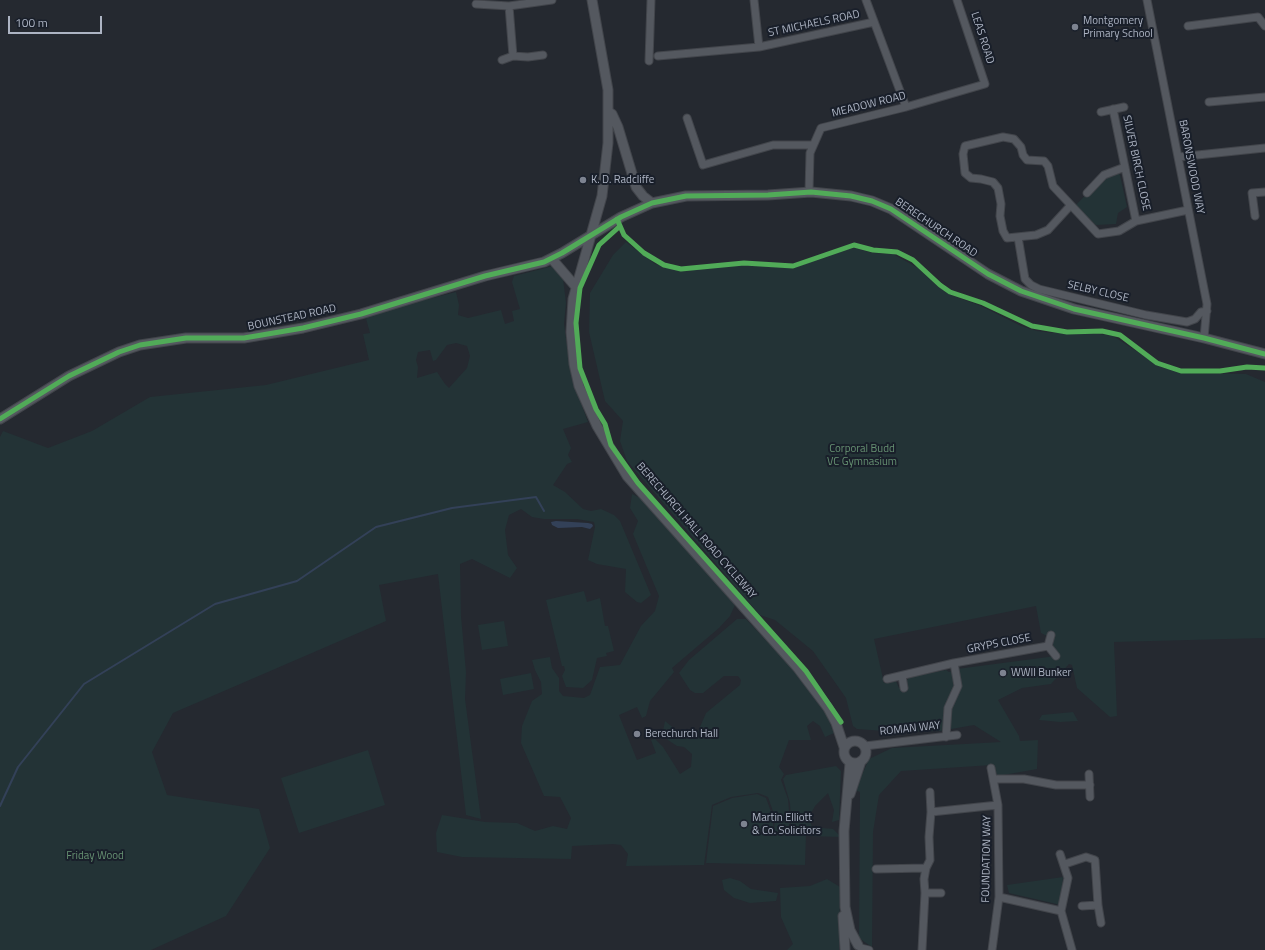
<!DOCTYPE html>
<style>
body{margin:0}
#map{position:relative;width:1265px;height:950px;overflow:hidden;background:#252930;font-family:"Titillium Web",sans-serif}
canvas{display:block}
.scale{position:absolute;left:8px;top:16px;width:94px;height:18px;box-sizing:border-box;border:2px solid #adb4c3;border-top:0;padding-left:5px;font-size:12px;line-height:14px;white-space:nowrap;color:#adb4c3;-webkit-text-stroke:3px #191f2a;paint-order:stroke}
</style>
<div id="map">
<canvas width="1265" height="950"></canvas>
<div class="scale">100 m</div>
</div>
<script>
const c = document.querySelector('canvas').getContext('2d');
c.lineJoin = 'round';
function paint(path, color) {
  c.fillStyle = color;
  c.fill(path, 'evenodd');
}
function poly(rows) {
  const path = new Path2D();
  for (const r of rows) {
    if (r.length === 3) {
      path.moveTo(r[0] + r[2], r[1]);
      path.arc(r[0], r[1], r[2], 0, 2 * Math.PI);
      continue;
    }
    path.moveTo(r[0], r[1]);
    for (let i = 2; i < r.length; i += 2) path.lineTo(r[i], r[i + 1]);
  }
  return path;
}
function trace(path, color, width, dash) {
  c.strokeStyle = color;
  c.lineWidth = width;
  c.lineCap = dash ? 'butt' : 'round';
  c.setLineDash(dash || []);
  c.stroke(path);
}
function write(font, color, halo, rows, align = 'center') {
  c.font = font + ' "Titillium Web",sans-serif';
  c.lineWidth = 4;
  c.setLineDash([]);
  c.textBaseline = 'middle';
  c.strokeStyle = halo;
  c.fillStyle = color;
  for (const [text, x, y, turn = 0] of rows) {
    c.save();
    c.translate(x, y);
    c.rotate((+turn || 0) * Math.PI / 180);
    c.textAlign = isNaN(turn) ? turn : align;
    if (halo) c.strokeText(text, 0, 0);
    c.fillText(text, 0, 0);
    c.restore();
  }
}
const green = poly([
 [1119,171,1127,207,1118,213,1116,224,1096,225,1075,206,1105,175],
 [626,242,655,264,681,271,743,264,793,268,846,249,854,248,873,253,893,254,918,268,935,284,951,295,981,306,1021,326,1037,331,1053,333,1085,332,1113,336,1161,367,1188,373,1246,374,1265,382,1265,638,1114,642,1117,716,1110,717,1077,688,1072,665,1069,664,1051,684,1022,688,998,700,1019,736,1020,741,1038,740,1037,769,998,776,992,765,901,771,879,795,873,832,872,947,859,938,860,792,855,790,869,759,892,748,1001,742,974,725,940,731,898,732,857,729,853,726,846,698,813,651,775,620,760,615,627,461,620,441,623,421,605,401,589,332,590,293,613,255],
 [1036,606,1041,633,1051,638,1051,651,1056,656,957,669,949,672,946,670,910,677,905,682,905,687,899,688,896,681,884,683,874,639],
 [553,266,562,271,566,303,564,324,572,379,588,422,563,429,571,448,568,455,572,462,567,464,553,485,565,492,583,509,591,511,601,509,614,515,620,521,651,595,641,603,637,602,625,592,626,569,597,564,588,560,595,527,594,522,577,519,544,519,532,517,521,509,509,515,505,530,508,555,517,568,510,578,472,559,460,564,461,616,466,672,465,699,481,819,466,815,438,574,379,585,386,621,173,713,152,752,167,795,259,809,270,848,226,916,151,950,0,950,0,437,3,431,48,448,92,431,150,397,266,385,369,360,363,334,370,333,365,315,456,292,459,305,458,315,468,318,501,310,505,324,514,321,512,311,520,309,512,282,514,276],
 [456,343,467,346,470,356,467,368,449,388,445,384,437,372,417,378,418,367,416,360,418,352,430,350,433,361,436,360,447,345],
 [632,494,642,499,666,528,687,547,735,605,730,616,719,628,672,668,674,672,650,701,646,716,642,718,637,707,619,715,637,760,656,753,651,740,655,739,663,747,680,774,691,767,692,754,684,747,677,746,668,740,663,731,665,721,676,730,690,735,697,734,706,713,740,685,741,680,738,676,724,676,703,693,695,693,690,690,679,673,689,660,737,619,746,619,808,685,824,709,834,733,825,737,820,726,813,721,807,726,811,740,789,740,779,767,784,774,781,780,788,799,790,823,787,829,791,827,791,820,790,803,783,779,786,775,836,766,841,771,839,820,832,822,834,810,828,793,815,806,809,817,812,827,833,829,841,837,807,836,807,833,785,832,787,830,779,833,774,831,775,817,768,797,758,793,731,797,712,805,704,865,626,866,628,854,621,845,613,844,572,846,571,859,462,857,437,852,436,833,442,815,485,822,517,823,535,831,553,826,567,829,571,818,560,797,544,796,521,743,522,726,532,701,542,694,541,682,535,670,532,660,550,657,552,668,559,678,559,691,563,696,584,698,590,695,600,667,620,665,641,626,655,611,659,596,633,534,638,521,630,508],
 [584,591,587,602,600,598,605,626,608,626,614,651,606,653,607,656,597,658,592,680,583,688,566,687,562,676,565,670,564,666,562,666,546,600],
 [504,621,508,646,482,650,478,625],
 [531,673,534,689,503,695,500,679],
 [1073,712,1078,721,1060,722,1039,720,1042,715],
 [368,750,385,805,299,833,281,778],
 [757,794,766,798,770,809,773,818,773,834,806,833,805,865,706,863,713,806,732,798],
 [1063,877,1061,905,1009,893,1007,885],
 [730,878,740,881,751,889,778,893,776,901,750,903,734,898,724,890,722,880],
 [827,879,840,887,839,950,787,950,793,944,781,917,780,888,810,886]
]);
const water = poly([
 [556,521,588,523,592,524,593,526,590,529,582,527,558,528,552,525,551,522]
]);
const stream = poly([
 [0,806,18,767,84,684,215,604,297,581,376,527,452,508,536,497,544,511]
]);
const minor = poly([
 [754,0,759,47],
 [866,0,906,107],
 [1147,0,1207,304,1204,338],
 [476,4,509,6,552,0],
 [1188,26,1258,17,1265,26],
 [513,56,528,57,543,55],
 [658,56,759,47,874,22],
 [502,60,513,56,509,6],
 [649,61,651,0],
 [1209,102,1265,97],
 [1113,109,1136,221],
 [1101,112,1124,107],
 [687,118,703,165,773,145,813,145],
 [1178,157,1265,148],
 [809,192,810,153,821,128,906,107,985,84,957,0],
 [1087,193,1104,175,1125,167],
 [1070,206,1048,230,1036,235,1007,238,1003,231,1000,216,1001,204,998,188,993,182,981,179,971,178,965,173,963,154,965,146,1003,137,1014,139,1021,147,1023,155,1027,160,1044,161,1048,166,1053,186,1098,234,1119,231,1136,221,1188,210],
 [1255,216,1252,193,1265,192],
 [1018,237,1025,279,1031,285,1039,289,1146,315,1187,322,1195,319,1201,312,1207,311],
 [1048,646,1051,635],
 [902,676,904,688],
 [887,679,954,663],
 [946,737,948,708,958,686,954,663,1048,646,1056,656],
 [865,746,957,735],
 [991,768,998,805,999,897,992,950],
 [1089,774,1090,797],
 [993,779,1024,779,1056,785,1090,785],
 [931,812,998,805],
 [1060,854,1068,878,1061,911],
 [1065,864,1086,857,1095,860,1098,905,1082,906],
 [876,869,926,868],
 [925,893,941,893],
 [999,897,1061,911,1072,950],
 [1098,905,1101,923],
 [861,948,869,950],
 [922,950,925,893,924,879,926,868,930,860,929,837,931,812,930,792]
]);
const tertiary = poly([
 [592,0,608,90,608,143,602,196,573,299,571,332,574,364,579,386,597,426,627,476,797,667,828,708,836,723,844,747],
 [609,112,612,114,618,127,636,187,643,196,652,203],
 [552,259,576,287],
 [0,419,69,376,119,352,140,345,186,338,244,338,303,328,361,314,485,276,544,262,562,253,621,217,652,203,686,196,768,195,811,192,851,196,872,201,891,209,988,274,1021,291,1074,309,1204,338,1265,354],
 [855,752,11],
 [850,763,844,831,845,907,850,930,858,945],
 [850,794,861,761],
 [843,916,845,949]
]);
const cycleway = poly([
 [617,219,624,235,644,253,664,265,681,269,744,263,793,266,854,245,873,250,897,252,913,260,940,285,950,292,983,303,1032,326,1067,332,1102,331,1120,335,1157,363,1181,371,1220,371,1247,367,1265,368],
 [619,227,599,245,580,288,576,323,580,368,596,409,605,424,611,445,638,483,806,671,841,722],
 [0,419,69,376,119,352,140,345,186,338,244,338,303,328,361,314,485,276,544,262,562,253,621,217,652,203,686,196,768,195,811,192,851,196,872,201,891,209,988,274,1021,291,1074,309,1204,338,1265,354]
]);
const markers = [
 [1075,27,4,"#7d8390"],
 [583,180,4,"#7d8390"],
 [1003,673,4,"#7d8390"],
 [637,734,4,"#7d8390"],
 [744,824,4,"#7d8390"]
];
const poiNames = [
 ["Montgomery",1083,21],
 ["Primary School",1083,34],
 ["K. D. Radcliffe",591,180],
 ["WWII Bunker",1011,673],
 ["Berechurch Hall",645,734],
 ["Martin Elliott",752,818],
 ["& Co. Solicitors",752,831]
];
const streetNames = [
 ["ST MICHAELS ROAD",814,24,-12],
 ["LEAS ROAD",982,38,72],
 ["MEADOW ROAD",869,105,-14],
 ["SILVER BIRCH CLOSE",1136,163,78],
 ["BARONSWOOD WAY",1191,167,79],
 ["BERECHURCH ROAD",936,228,34],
 ["SELBY CLOSE",1098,292,13],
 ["BOUNSTEAD ROAD",292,318,-12],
 ["BERECHURCH HALL ROAD CYCLEWAY",696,531,49],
 ["GRYPS CLOSE",999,644,-11],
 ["ROMAN WAY",910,729,-6],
 ["FOUNDATION WAY",987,859,-89]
];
const parkNames = [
 ["Corporal Budd",862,449],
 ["VC Gymnasium",862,462],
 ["Friday Wood",95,856]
];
paint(green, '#233336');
paint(water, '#334158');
trace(stream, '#334158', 2);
trace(minor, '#42454b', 9);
trace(tertiary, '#42454b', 11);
trace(minor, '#54585f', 7);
trace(tertiary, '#54585f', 9);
trace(cycleway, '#51ab58', 5);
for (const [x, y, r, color] of markers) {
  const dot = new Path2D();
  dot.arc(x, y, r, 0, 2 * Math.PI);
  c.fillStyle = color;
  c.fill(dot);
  trace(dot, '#191f2a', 1.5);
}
write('11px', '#adb4c3', '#191f2a', poiNames, 'left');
write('11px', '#adb4c3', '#191f2a', streetNames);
write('11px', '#669172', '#191f2a', parkNames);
</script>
